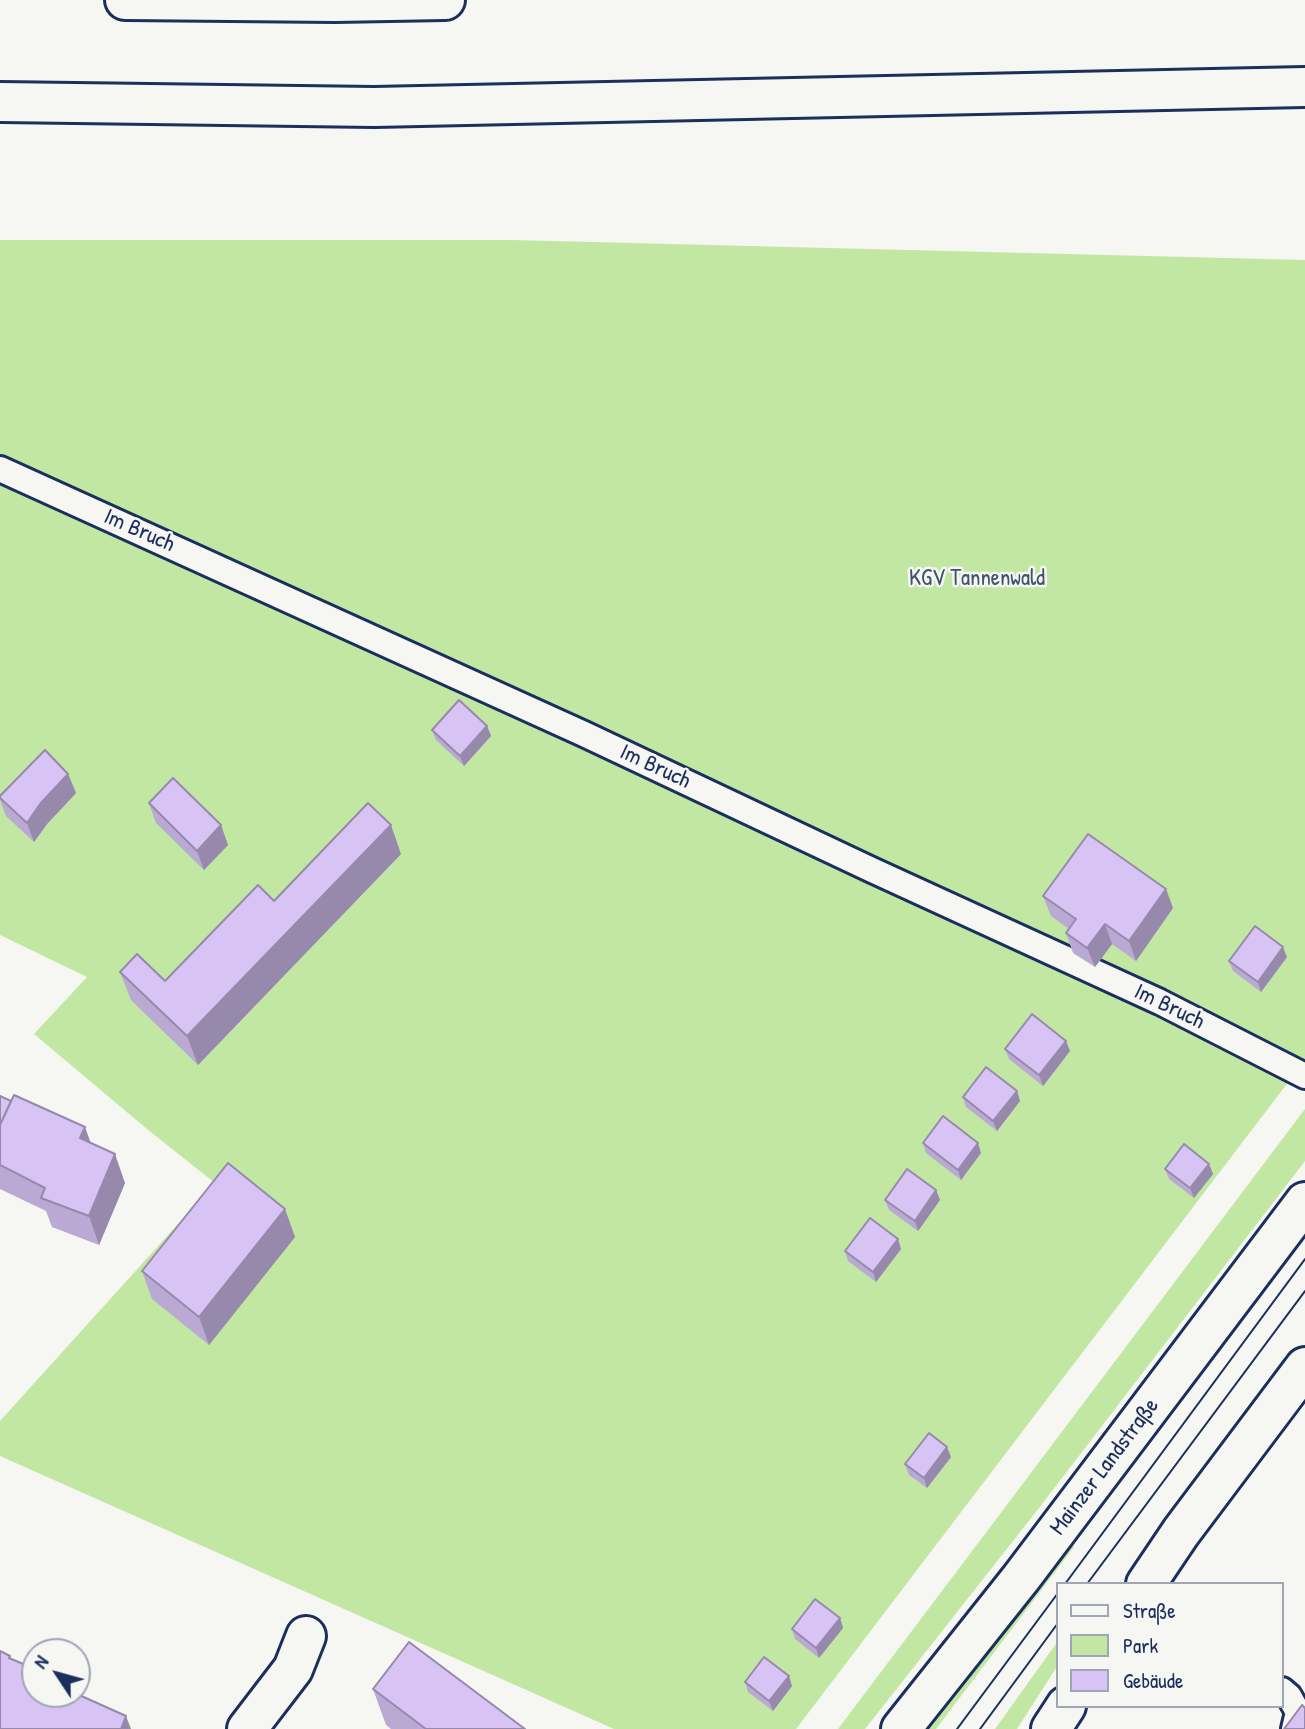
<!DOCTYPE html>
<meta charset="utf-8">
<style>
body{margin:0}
#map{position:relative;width:1305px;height:1729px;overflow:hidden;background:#f6f6f2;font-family:"Patrick Hand",sans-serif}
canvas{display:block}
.legend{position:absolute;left:1056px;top:1582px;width:228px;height:126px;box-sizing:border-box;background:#f6f6f2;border:2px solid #9ea6b7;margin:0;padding:9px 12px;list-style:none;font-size:21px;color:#1b2f5e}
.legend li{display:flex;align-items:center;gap:14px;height:35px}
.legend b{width:35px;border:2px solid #9ea6b7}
.north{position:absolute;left:21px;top:1638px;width:70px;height:70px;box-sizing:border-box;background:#f6f6f2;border:2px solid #9ea6b7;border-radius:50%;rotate:306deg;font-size:19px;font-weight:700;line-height:28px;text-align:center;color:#1b2f5e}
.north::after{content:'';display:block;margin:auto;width:24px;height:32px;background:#1b2f5e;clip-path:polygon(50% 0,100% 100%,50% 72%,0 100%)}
</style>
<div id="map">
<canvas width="1305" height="1729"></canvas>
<ul class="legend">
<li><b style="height:9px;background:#f6f6f2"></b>Straße</li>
<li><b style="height:19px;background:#c2e7a2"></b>Park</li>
<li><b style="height:19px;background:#d7c4f5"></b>Gebäude</li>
</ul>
<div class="north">N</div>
</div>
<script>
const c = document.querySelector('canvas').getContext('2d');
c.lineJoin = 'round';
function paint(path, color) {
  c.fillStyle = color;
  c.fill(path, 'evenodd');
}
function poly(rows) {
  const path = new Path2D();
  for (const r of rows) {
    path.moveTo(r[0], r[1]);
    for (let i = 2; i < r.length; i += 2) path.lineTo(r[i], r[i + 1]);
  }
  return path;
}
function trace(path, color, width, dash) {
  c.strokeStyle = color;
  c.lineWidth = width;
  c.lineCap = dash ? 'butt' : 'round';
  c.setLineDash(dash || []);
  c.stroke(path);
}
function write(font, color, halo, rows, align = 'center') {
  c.font = font + ' "Patrick Hand",sans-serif';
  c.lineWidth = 5;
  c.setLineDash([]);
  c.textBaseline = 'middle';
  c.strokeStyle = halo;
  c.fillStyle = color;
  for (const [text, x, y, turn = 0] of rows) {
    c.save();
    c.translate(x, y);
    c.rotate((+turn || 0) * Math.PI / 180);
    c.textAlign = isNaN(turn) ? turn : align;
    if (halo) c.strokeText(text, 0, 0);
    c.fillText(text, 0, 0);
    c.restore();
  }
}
const green = poly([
 [0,240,512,240,1305,260,1305,1060,796,1729,614,1729,0,1456,0,1421,215,1183,147,1129,34,1034,87,977,0,935],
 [1305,1109,1305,1161,1039,1508,865,1729,838,1729],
 [1069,1542,1074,1547,936,1729,917,1729],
 [1058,1641,1058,1665,1017,1729,995,1729]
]);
const lane = poly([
 [0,469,584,734,872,870,1160,1002,1305,1076],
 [1282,1690,1289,1696,1298,1712,1294,1729]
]);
const street = poly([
 [247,1729,293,1669,306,1636]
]);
const primary = poly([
 [1146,1584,1181,1532,1305,1367],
 [901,1729,1021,1578,1305,1202],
 [1051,1729,1066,1706]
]);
const highway = poly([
 [125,0,335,2,445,0],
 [0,102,374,107,1305,87]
]);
const tram = poly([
 [1065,1584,1305,1259],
 [1087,1584,1305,1291],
 [957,1729,1058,1593],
 [980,1729,1058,1623]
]);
const wall = poly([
 [487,726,491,736,464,766,436,740,432,730],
 [68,774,76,793,47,824,34,842,6,816,0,800,0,796],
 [149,803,228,845,204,870,156,823],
 [401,854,198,1065,131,1000,120,972,165,981,274,901],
 [1043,896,1173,908,1136,961,1112,944,1095,967,1073,953,1066,933,1069,929,1051,916],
 [1287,957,1261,992,1233,971,1229,961],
 [1005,1049,1070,1051,1043,1086,1009,1059],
 [1017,1091,1020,1101,997,1131,966,1107,963,1097],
 [0,1096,91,1143,125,1183,99,1245,52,1227,46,1211,0,1189],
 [923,1143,981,1153,961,1180,926,1153],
 [1209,1164,1213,1174,1194,1198,1169,1179,1165,1169],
 [936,1190,940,1200,918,1231,889,1210,885,1200],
 [295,1237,209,1345,152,1299,142,1271],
 [898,1239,901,1249,876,1282,848,1261,845,1251],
 [951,1457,927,1488,909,1475,905,1464],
 [840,1618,843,1628,819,1658,795,1639,792,1629],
 [745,1682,792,1686,773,1711,748,1692],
 [373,1689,525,1729,391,1729,386,1725]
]);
const shadedWall = poly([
 [487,726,491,736,464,766,460,756],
 [68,774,76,793,47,824,34,842,27,823,40,804],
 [221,825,228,845,204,870,197,851],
 [391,825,401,854,198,1065,187,1036],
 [1166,889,1173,908,1136,961,1129,941],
 [1105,924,1112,944,1095,967,1087,948],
 [1283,947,1287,957,1261,992,1258,982],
 [1066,1041,1070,1051,1043,1086,1039,1075],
 [1017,1091,1020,1101,997,1131,993,1121],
 [85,1127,95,1155,80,1138],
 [978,1143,981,1153,961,1180,958,1170],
 [115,1154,125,1183,99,1245,89,1216],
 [1209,1164,1213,1174,1194,1198,1190,1188],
 [936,1190,940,1200,918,1231,915,1221],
 [285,1209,295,1237,209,1345,199,1317],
 [898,1239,901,1249,876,1282,873,1272],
 [947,1447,951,1457,927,1488,924,1478],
 [840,1618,843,1628,819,1658,816,1648],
 [789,1676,792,1686,773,1711,769,1701],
 [126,1716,131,1729,121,1729]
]);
const building = poly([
 [459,700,487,726,460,756,432,730,459,700],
 [45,750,68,774,40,804,27,823,0,798,0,796,45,750],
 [173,778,221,825,197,851,149,803,173,778],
 [368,803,391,825,187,1036,120,972,137,954,165,981,258,885,274,901,368,803],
 [1088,834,1166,889,1129,941,1105,924,1087,948,1066,933,1076,919,1043,896,1088,834],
 [1255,926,1283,947,1258,982,1229,961,1255,926],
 [1032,1014,1066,1041,1039,1075,1005,1049,1032,1014],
 [986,1067,1017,1091,993,1121,963,1097,986,1067],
 [14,1095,85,1127,80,1138,115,1154,89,1216,41,1198,45,1188,0,1165,0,1125,14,1095],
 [0,1096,11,1101,0,1125,0,1096],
 [943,1116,978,1143,958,1170,923,1143,943,1116],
 [1184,1144,1209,1164,1190,1188,1165,1169,1184,1144],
 [228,1163,285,1209,199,1317,142,1271,228,1163],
 [907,1169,936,1190,915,1221,885,1200,907,1169],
 [870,1218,898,1239,873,1272,845,1251,870,1218],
 [929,1433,947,1447,924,1478,905,1464,929,1433],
 [815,1599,840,1618,816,1648,792,1629,815,1599],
 [409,1642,525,1729,426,1729,373,1689,409,1642],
 [0,1651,10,1656,9,1658,35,1669,35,1694,77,1694,126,1716,121,1729,0,1729,0,1651],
 [764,1657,789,1676,769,1701,745,1682,764,1657],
 [1302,1705,1305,1708,1305,1729,1284,1729,1302,1705]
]);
const streetNames = [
 ["Im Bruch",139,531,24],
 ["Im Bruch",655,767,25],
 ["Im Bruch",1169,1007,26],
 ["Mainzer Landstraße",1105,1467,-53]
];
const parkNames = [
 ["KGV Tannenwald",977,579]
];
paint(green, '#c2e7a2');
trace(lane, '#1b2f5e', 30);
trace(street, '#1b2f5e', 44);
trace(primary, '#1b2f5e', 44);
trace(highway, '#1b2f5e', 44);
trace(lane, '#f6f6f2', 24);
trace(street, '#f6f6f2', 38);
trace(primary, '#f6f6f2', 38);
trace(highway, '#f6f6f2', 38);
trace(tram, '#1b2f5e', 2);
paint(wall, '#b9a9d3');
paint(shadedWall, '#9689ac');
paint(building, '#d7c4f5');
trace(building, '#9689ac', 2);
write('23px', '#1b2f5e', '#f6f6f2', streetNames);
write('23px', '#3c546c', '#f6f6f2', parkNames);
</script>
